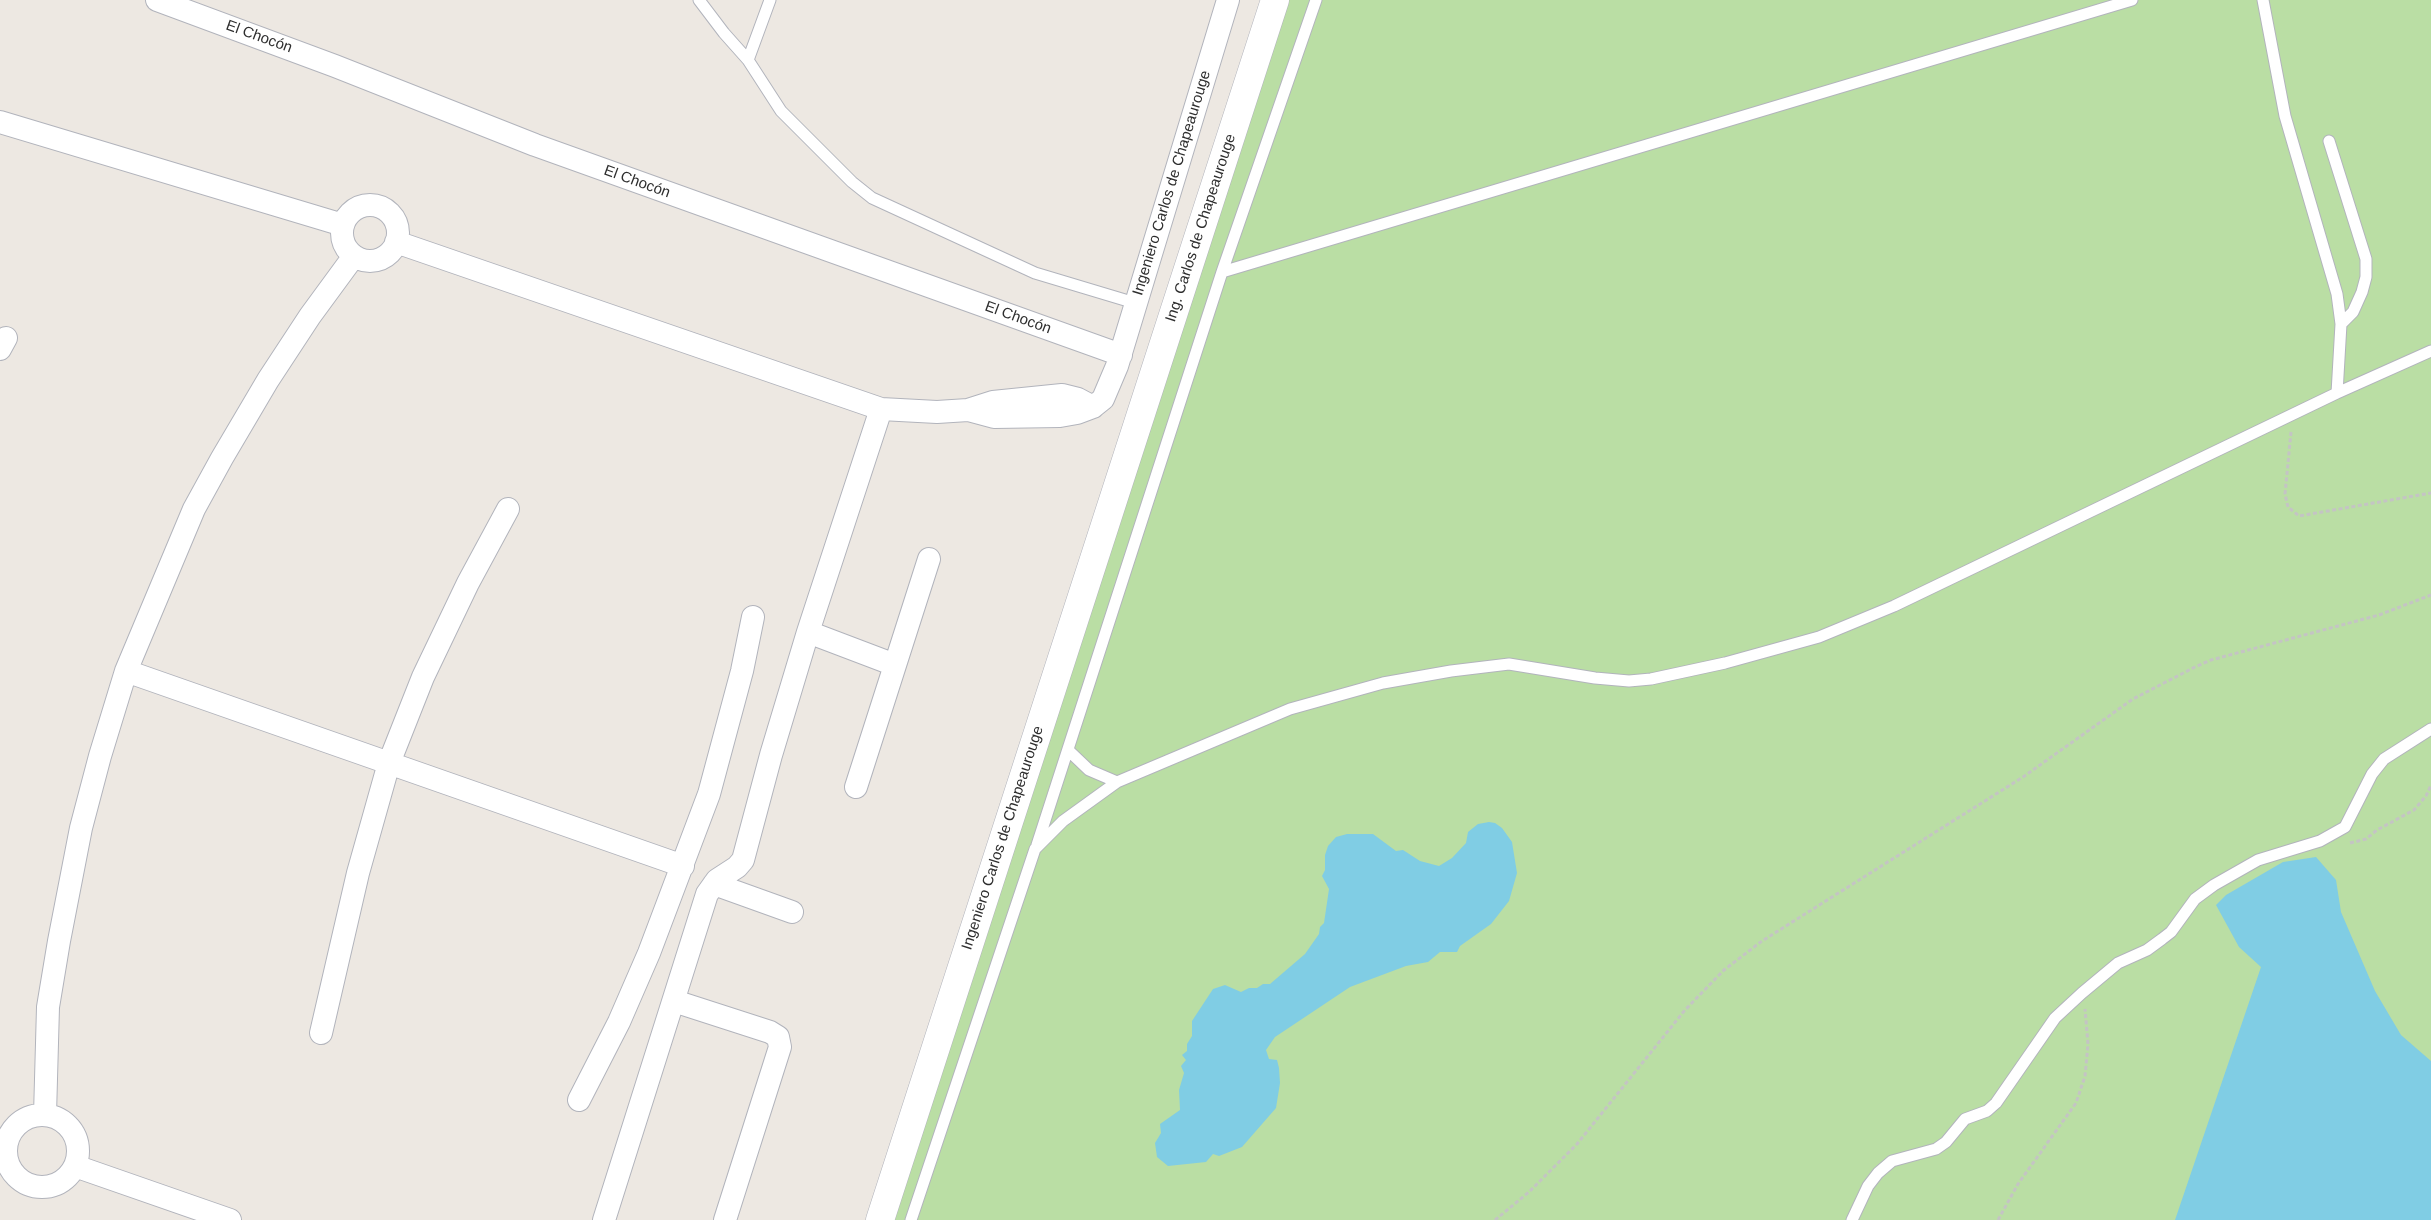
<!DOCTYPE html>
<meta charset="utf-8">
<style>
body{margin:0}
canvas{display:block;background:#ede8e2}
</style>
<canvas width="2431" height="1220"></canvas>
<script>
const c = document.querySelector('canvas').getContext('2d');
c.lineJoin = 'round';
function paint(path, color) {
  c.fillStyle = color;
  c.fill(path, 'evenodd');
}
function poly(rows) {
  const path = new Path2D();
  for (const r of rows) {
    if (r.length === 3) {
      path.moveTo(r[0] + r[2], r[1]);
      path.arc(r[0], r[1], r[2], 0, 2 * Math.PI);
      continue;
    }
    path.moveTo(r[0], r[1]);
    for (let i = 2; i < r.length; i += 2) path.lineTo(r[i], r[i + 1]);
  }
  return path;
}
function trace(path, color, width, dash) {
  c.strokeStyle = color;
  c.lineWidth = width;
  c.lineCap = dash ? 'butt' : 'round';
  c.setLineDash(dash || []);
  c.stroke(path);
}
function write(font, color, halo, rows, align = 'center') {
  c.font = font + ' Arial,sans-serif';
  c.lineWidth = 4;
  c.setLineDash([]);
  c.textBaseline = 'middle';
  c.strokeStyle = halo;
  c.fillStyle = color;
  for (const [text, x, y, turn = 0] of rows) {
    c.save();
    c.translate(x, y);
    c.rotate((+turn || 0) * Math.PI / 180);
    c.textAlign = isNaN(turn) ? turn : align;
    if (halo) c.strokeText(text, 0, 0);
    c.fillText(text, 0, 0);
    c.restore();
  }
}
const green = poly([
 [1284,0,2431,0,2431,1220,893,1220]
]);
const water = poly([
 [1489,822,1495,823,1502,828,1512,842,1517,873,1509,901,1491,924,1460,946,1457,952,1440,952,1428,962,1406,966,1350,987,1275,1037,1266,1050,1269,1059,1277,1060,1279,1068,1280,1083,1276,1108,1242,1147,1219,1156,1213,1154,1206,1162,1168,1166,1157,1157,1155,1143,1161,1133,1160,1124,1180,1110,1179,1090,1184,1073,1181,1066,1186,1060,1182,1055,1187,1051,1187,1044,1192,1036,1192,1021,1213,989,1225,985,1241,992,1249,988,1257,988,1263,984,1270,984,1305,954,1319,934,1320,927,1324,923,1329,889,1322,876,1325,870,1325,855,1328,846,1336,837,1347,834,1373,834,1396,851,1403,850,1420,861,1439,866,1452,858,1466,843,1468,832,1478,824],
 [2316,857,2336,880,2341,912,2375,991,2401,1035,2431,1061,2431,1220,2175,1220,2261,967,2239,947,2216,905,2226,895,2283,862]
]);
const path = poly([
 [2291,432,2285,494,2288,507,2299,516,2431,493],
 [2350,843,2366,839,2377,830,2414,810,2426,796,2431,785],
 [1495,1220,1529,1192,1577,1144,1685,1010,1724,970,1762,941,2023,777,2133,699,2195,667,2211,660,2379,615,2431,595],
 [1998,1220,2018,1184,2076,1103,2085,1076,2088,1044,2085,1009]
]);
const service = poly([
 [699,0,724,33,748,60,781,111,852,182,872,198,1035,273,1135,303],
 [2263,0,2285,116,2337,294,2341,324,2337,393],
 [748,60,770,0],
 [2329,141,2366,259,2366,277,2362,292,2353,312,2341,324],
 [1222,272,2132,0],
 [1068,750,1089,770,1117,782],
 [1037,845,1222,272,1316,0],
 [911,1220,1035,849,1063,821,1117,782,1290,709,1383,683,1451,671,1509,664,1595,678,1629,681,1651,679,1725,663,1819,637,1894,606,2337,393,2431,351],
 [1852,1220,1868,1186,1878,1173,1892,1161,1936,1149,1946,1142,1965,1119,1987,1111,1996,1103,2055,1018,2082,993,2118,963,2147,950,2162,939,2171,932,2195,899,2214,885,2258,860,2320,841,2345,827,2372,774,2384,759,2431,729]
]);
const minor = poly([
 [157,0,335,66,535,145,1121,355],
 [0,122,343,225],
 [370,233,28],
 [396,242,881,409,937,412,968,410,993,402,1062,395,1078,399,1093,407],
 [0,349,6,338],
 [968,410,994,417,1060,416,1077,413,1093,407,1103,399,1117,366,1228,0],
 [808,632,895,665],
 [126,671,683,866],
 [856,787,929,559],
 [714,884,792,912],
 [674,1001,770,1032,778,1037,780,1047,725,1220],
 [321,1033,358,873,389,763,423,677,468,583,508,509],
 [579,1100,619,1022,649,953,709,794,742,671,753,617],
 [45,1115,48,1007,59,941,81,828,100,756,126,671,194,509,222,458,268,380,310,316,354,256],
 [42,1151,36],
 [75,1166,230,1220],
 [604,1220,707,894,717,880,737,867,743,860,771,755,808,632,881,409]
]);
const tertiary = poly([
 [880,1220,1275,0]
]);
const streetNames = [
 ["El Chocón",259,37,20],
 ["El Chocón",637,182,20],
 ["Ingeniero Carlos de Chapeaurouge",1172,183,-73],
 ["Ing. Carlos de Chapeaurouge",1201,228,-72],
 ["El Chocón",1018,318,20],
 ["Ingeniero Carlos de Chapeaurouge",1003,838,-72]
];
paint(green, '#badea4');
paint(water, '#80cde4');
trace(service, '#b2b4bc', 13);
trace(minor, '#b2b4bc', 24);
trace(tertiary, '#b2b4bc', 29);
trace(path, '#c4c4c4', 3, [4, 2.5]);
trace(service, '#fff', 11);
trace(minor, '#fff', 22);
trace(tertiary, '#fff', 28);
write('15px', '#2e2e2e', '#fff', streetNames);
</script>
